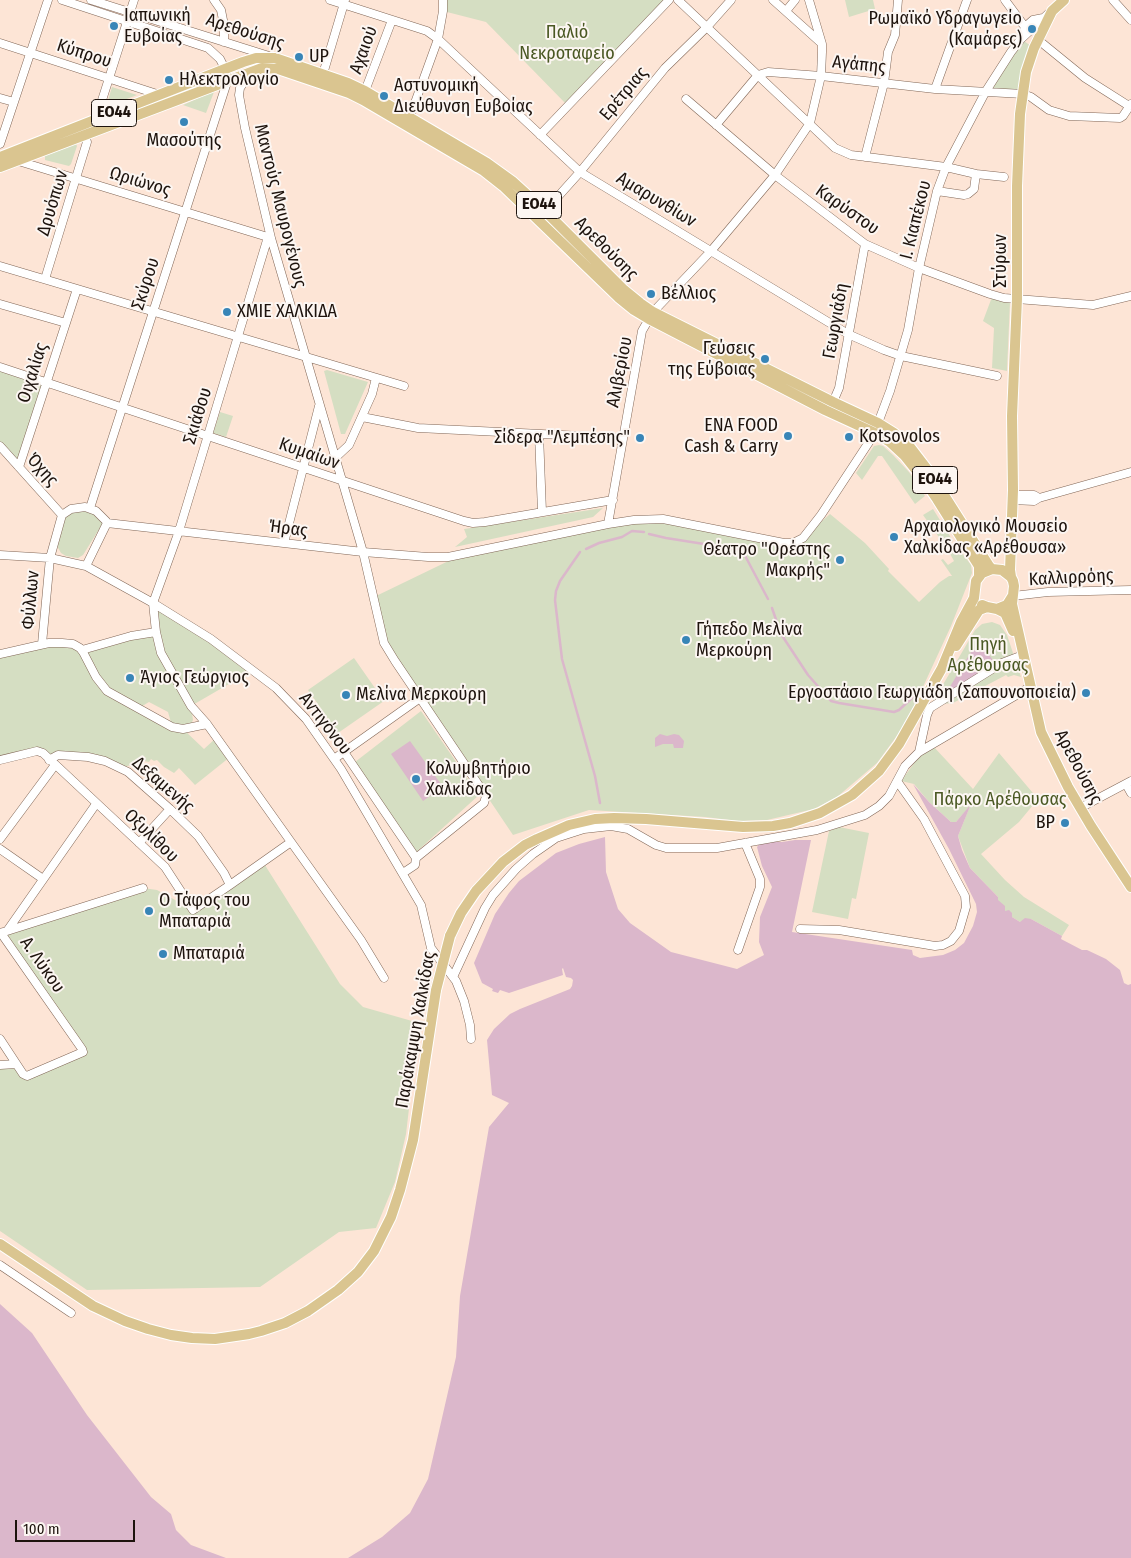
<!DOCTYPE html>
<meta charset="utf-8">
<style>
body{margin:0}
#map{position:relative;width:1131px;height:1558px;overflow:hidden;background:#fde5d6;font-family:"Fira Sans Condensed",sans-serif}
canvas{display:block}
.scale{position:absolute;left:15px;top:1520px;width:120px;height:22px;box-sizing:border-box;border:2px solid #1d130d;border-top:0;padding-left:6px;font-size:15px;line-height:18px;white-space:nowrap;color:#1d130d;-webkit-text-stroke:4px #fcf6f2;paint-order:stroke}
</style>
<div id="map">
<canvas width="1131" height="1558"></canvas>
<div class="scale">100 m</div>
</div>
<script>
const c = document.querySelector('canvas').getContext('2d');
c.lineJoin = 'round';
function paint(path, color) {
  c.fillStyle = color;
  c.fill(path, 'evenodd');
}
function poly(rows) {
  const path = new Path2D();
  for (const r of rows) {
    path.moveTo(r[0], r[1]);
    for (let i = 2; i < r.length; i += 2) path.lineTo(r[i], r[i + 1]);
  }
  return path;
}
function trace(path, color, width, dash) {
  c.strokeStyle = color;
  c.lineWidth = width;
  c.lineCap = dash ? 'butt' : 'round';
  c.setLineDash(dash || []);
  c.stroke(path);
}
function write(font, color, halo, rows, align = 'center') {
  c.font = font + ' "Fira Sans Condensed",sans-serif';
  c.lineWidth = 4;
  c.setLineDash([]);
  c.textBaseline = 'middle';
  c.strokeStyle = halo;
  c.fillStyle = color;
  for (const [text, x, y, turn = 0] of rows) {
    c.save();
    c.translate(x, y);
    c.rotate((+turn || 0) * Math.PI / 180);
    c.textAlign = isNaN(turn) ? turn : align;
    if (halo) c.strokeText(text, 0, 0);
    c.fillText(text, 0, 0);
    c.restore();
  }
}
const green = poly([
 [443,0,669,0,568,106,486,22,443,11],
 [845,0,873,0,875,9,849,17],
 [1021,39,1034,48,1023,94,986,91],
 [112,87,137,95,106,107],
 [212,92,214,92,206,113,183,105],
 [76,144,77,146,71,164,69,166,45,160,45,156],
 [992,297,1010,302,1007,371,992,368,994,328,983,321],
 [0,367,46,382,19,467,0,446],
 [327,370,368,382,345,434,341,434,324,371],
 [220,412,233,416,226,437,213,433],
 [879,445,883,446,893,455,909,472,925,496,915,504,882,456,878,456,862,480,856,473,874,446],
 [603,508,593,517,455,547,467,537,464,529],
 [933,509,953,541,946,547,923,515],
 [72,510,93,511,103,523,83,555,78,558,66,556,61,553,57,546,65,516],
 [830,514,865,543,889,569,888,571,919,602,940,582,949,576,952,576,941,560,943,559,948,565,954,561,949,552,957,546,971,565,972,573,951,626,916,702,899,733,877,763,837,797,814,809,767,820,738,821,705,817,589,810,513,835,384,643,374,597,465,553,608,524,663,519,784,543,803,538],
 [153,603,253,670,191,706,193,720,190,726,183,729,204,749,216,738,230,757,195,785,179,768,174,773,164,767,157,760,154,761,151,759,149,762,144,761,121,768,112,764,59,755,49,760,43,753,0,760,0,654,53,643,82,650,156,632],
 [149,702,168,712,172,726,139,708],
 [992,622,1000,625,1007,635,1021,677,1014,675,1008,677,1006,675,953,703,931,705,975,630,982,624],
 [354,658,384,701,338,733,308,690],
 [421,711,479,795,413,855,355,762],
 [933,746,973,789,999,753,1038,799,1019,822,981,854,1005,880,1024,897,1069,925,1062,936,1031,919,1020,922,1012,917,1005,911,997,900,998,897,970,868,958,836,970,806,956,822,951,822,929,802,914,784,901,781,918,758],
 [839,827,869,833,856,899,852,898,848,919,812,912,829,831],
 [263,862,340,984,363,1007,419,1023,406,1134,395,1182,376,1228,339,1232,260,1287,87,1290,0,1231,0,1065,16,1064,23,1074,83,1052,1,933,143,888,157,890,177,901,180,907,188,903,192,909]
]);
const water = poly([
 [978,648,987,652,995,663,945,695,941,695,943,691,949,688,951,685,971,652],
 [660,734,667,736,674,734,679,735,684,741,683,748,674,748,673,744,663,744,655,747,655,738],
 [410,741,443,787,423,801,391,754],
 [913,784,929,802,951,822,956,822,971,804,958,836,962,850,970,868,998,897,998,900,1005,906,1005,911,1009,910,1012,913,1012,917,1020,922,1025,918,1031,919,1062,936,1061,939,1082,950,1087,950,1106,959,1120,970,1124,983,1128,985,1131,984,1131,1558,348,1558,382,1537,410,1513,428,1479,456,1357,460,1296,489,1127,509,1103,492,1095,487,1040,494,1029,510,1014,520,1009,570,989,572,986,573,980,571,978,566,977,563,968,562,969,563,975,509,993,500,990,498,993,492,991,493,989,482,983,474,963,495,914,509,893,519,881,556,853,579,844,605,837,606,872,618,909,630,923,671,952,737,969,764,955,759,942,760,917,772,887,762,866,757,847,761,842,782,842,795,840,811,840,792,932,912,950,913,955,920,958,943,955,955,950,964,943,973,926,977,912,976,904,949,849],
 [0,1304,32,1333,87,1415,151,1497,171,1514,176,1530,191,1545,226,1558,0,1558]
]);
const stream = poly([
 [649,534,666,538,742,550,768,599],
 [586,549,599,543,622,537,632,531,644,532],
 [580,552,560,581,556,591,555,600,562,659,595,776,600,803],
 [772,608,781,634,808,675,831,701,839,703,894,712,899,710,914,696,919,694]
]);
const minor = poly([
 [62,0,208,48,220,59,225,69,228,79,90,508],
 [91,0,269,56],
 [214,0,221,10,224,25,224,42],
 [330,0,427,31,438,39,580,172,848,334,884,350,901,356,997,376],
 [678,0,835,148,851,155,946,167,976,174,974,189,968,194,964,195,937,191],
 [773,0,820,42],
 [1005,0,1025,27],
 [1113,0,1131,20],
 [786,11,795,0],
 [1021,38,1025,27,1033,20,1043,18],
 [0,43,160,95],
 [1042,43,1085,78,1129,106],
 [249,74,240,88,239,95,245,128,271,238,363,552,384,643,395,661,486,796,484,803,416,858,415,865,403,873],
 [323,74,345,0],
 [935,89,967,0],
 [365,91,392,20],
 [0,98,14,102],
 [686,99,775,175,865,244,919,268,990,294,1004,298,1093,305,1131,296],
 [96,119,134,0],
 [408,122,438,39,443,11,443,0],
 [716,125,758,75,768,72,821,76,935,89,1023,94,1031,97,1049,110,1069,116,1120,118,1123,116,1131,104],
 [540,135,669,0],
 [0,144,48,0],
 [865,157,884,83,888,52,895,35,898,0],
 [15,160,271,238],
 [976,174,1004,177],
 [545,211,580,172,665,68,707,27,731,0],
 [268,237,179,531,153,603,156,632,161,653,191,706,207,724,291,842,361,940,384,978],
 [0,266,404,386],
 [45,279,87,142,85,135],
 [0,304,66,323],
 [0,367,464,521,473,523,485,522,613,500],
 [833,402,839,388,865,244],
 [362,417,418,428,623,438],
 [878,423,890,391,908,330,919,268,937,191,946,167,986,91,1011,52,1021,39,1049,13],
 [539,434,542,512],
 [0,446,62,515],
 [335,458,349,445,372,394,376,378],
 [19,467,77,289],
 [1013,495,1034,495,1039,498],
 [1012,500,1034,501,1039,498,1131,472],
 [107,523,363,552,428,557,448,557,608,524,634,520,663,519,784,543,793,543,803,538,821,515,875,433],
 [608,524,642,331,653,312,711,251,775,175,810,123,821,76,822,52,822,44,809,0],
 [284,543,319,406],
 [0,555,50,558,86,566,107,523,106,521,96,511,85,507,71,509,62,515,50,558,42,644],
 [86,566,153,603,211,639,276,688,306,719,341,769,421,905,431,948,456,981,464,1001,470,1025,471,1039],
 [1013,596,1048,592,1131,590],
 [82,650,131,636,156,632],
 [0,654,49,643,62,643,73,644,80,648,83,652,96,677,107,691,172,727,183,729,207,724],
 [344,752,416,858],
 [919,752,927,715,930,708,1002,663,1023,655],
 [334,759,420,698],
 [0,760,37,751,43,753,165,867,193,910,230,885,291,842],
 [49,760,58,755,88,757,105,761,128,772,170,809,198,836,224,873,230,885],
 [1126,784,1131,793],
 [1080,808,1131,781],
 [0,839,55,765],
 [139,843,170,809],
 [0,849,43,879],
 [800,929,839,930,935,946,943,945,951,941,959,931,966,907,965,896,924,819,897,781],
 [7,931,143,888],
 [0,933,7,931,96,804],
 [738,950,760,887,760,879,745,843],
 [453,977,485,908,493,895,516,869,533,854,556,838,584,829,611,826,628,829,656,845,666,848,717,848,817,830,865,815,879,806,889,796,905,766,919,752,1030,687],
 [0,1039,23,1074,27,1076,83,1052,82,1049,1,933],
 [0,1065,16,1064],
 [0,1265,71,1313]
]);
const major = poly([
 [0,157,243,62,256,58,275,58,348,83,365,91,487,163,512,181,545,211,624,290,640,303,653,312,833,402,878,423,894,433,910,447,930,473,989,566,992,569],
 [0,167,262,68,278,69,349,93,363,100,484,171,503,186,618,297,634,310,649,319,825,410,875,433,890,442,904,455,924,480,937,499,979,566,979,576],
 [1011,577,1010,570,1013,490,1012,416,1017,299,1017,186,1020,114,1026,72,1034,48,1052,11,1064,0],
 [982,605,987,607,997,609,1007,605,1012,597],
 [997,609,1005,613,1013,631],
 [956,646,979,610,987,607],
 [450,936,461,913,476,891,503,862,525,845,537,839,569,825,595,819,614,818,646,819,743,827,773,826,790,823,820,813,852,795,879,771,899,744,942,668,961,622,974,598,976,581,982,573,992,569,1002,570,1011,577,1013,581,1014,586,1012,604,1041,732,1068,787,1091,826,1131,887],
 [0,1244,93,1306,125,1321,148,1329,171,1335,192,1338,215,1339,249,1334,261,1331,285,1323,308,1311,338,1290,358,1272,374,1251,391,1217,400,1190,413,1140,436,990]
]);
const majorBridge = poly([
 [436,990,450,936]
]);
const markers = [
 [114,26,5,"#3885b7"],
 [1032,29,5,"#3885b7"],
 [299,57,5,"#3885b7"],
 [169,80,5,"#3885b7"],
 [384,96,5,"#3885b7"],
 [184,122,5,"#3885b7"],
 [651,294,5,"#3885b7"],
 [227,312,5,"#3885b7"],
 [765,359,5,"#3885b7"],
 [788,436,5,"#3885b7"],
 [849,437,5,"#3885b7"],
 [640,438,5,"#3885b7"],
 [894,537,5,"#3885b7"],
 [840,560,5,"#3885b7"],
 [686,640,5,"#3885b7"],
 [130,678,5,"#3885b7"],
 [1086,693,5,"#3885b7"],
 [346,695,5,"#3885b7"],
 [416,779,5,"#3885b7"],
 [1065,823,5,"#3885b7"],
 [149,911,5,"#3885b7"],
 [163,954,5,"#3885b7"]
];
const shields = [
 [114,113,45],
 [539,205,45],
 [935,480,45]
];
const shieldNames = [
 ["ΕΟ44",114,113],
 ["ΕΟ44",539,205],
 ["ΕΟ44",935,480]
];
const poiNames = [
 ["Ιαπωνική",124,16],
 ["Ευβοίας",124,37],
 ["Ρωμαϊκό Υδραγωγείο",1022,19,"right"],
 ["(Καμάρες)",1022,40,"right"],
 ["UP",309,57],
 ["Ηλεκτρολογίο",179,80],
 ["Αστυνομική",394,86],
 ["Διεύθυνση Ευβοίας",394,107],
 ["Μασούτης",184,141,"center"],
 ["Βέλλιος",661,294],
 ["ΧΜΙΕ ΧΑΛΚΙΔΑ",237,312],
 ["Γεύσεις",755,349,"right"],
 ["της Εύβοιας",755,370,"right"],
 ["ENA FOOD",778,426,"right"],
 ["Cash & Carry",778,447,"right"],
 ["Kotsovolos",859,437],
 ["Σίδερα \"Λεμπέσης\"",630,438,"right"],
 ["Αρχαιολογικό Μουσείο",904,527],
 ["Χαλκίδας «Αρέθουσα»",904,548],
 ["Θέατρο \"Ορέστης",830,550,"right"],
 ["Μακρής\"",830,571,"right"],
 ["Γήπεδο Μελίνα",696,630],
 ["Μερκούρη",696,651],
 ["Άγιος Γεώργιος",140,678],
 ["Εργοστάσιο Γεωργιάδη (Σαπουνοποιεία)",1076,693,"right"],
 ["Μελίνα Μερκούρη",356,695],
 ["Κολυμβητήριο",426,769],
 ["Χαλκίδας",426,790],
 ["BP",1055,823,"right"],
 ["Ο Τάφος του",159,901],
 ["Μπαταριά",159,922],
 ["Μπαταριά",173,954]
];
const streetNames = [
 ["Αρεθούσης",245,32,18],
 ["Αχαιού",364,50,-70],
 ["Κύπρου",84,54,18],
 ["Αγάπης",859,65,6],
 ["Ερέτριας",624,94,-50],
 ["Ωριώνος",140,182,17],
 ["Αμαρυνθίων",656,200,31],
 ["Δρυόπων",53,203,-73],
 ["Μαντούς Μαυρογένους",280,206,76],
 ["Καρύστου",847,210,35],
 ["Ι. Κιαπέκου",916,220,-76],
 ["Αρεθούσης",606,249,45],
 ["Στύρων",1001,261,-90],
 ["Σκύρου",146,284,-72],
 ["Γεωργιάδη",836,321,-80],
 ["Αλιβερίου",620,372,-79],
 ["Οιχαλίας",33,373,-72],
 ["Σκιάθου",198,416,-73],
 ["Κυμαίων",309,454,19],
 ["Όχης",42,470,48],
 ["Ήρας",288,529,7],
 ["Καλλιρρόης",1071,578,-3],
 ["Φύλλων",31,600,-85],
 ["Αντιγόνου",325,724,52],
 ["Αρεθούσης",1078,767,62],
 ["Δεξαμενής",163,785,41],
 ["Οξυλίθου",151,836,44],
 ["Α. Λύκου",42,965,55],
 ["Παράκαμψη Χαλκίδας",416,1030,-80]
];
const parkNames = [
 ["Παλιό",567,33],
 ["Νεκροταφείο",567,54],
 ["Πηγή",988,645],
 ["Αρέθουσας",988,666],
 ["Πάρκο Αρέθουσας",1000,800]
];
paint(green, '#d5dec2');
paint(water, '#dbb7cb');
trace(stream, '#dbb7cb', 2.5);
trace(minor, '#826757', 9);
trace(major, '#fff', 12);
trace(minor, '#fff', 8);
trace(major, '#dac590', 10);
trace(majorBridge, '#fff', 12, []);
trace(majorBridge, '#dac590', 10);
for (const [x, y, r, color] of markers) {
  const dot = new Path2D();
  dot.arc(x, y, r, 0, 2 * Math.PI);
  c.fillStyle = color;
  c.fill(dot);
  trace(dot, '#fcf6f2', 2);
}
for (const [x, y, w] of shields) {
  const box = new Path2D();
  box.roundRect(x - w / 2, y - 13.5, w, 27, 4);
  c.fillStyle = '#fcf6f2';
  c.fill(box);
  trace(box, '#1d130d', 1);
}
write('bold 16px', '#1d130d', null, shieldNames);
write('18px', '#1d130d', '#fcf6f2', poiNames, 'left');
write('18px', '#1d130d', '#fcf6f2', streetNames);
write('18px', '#4a5823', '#fcf6f2', parkNames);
</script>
